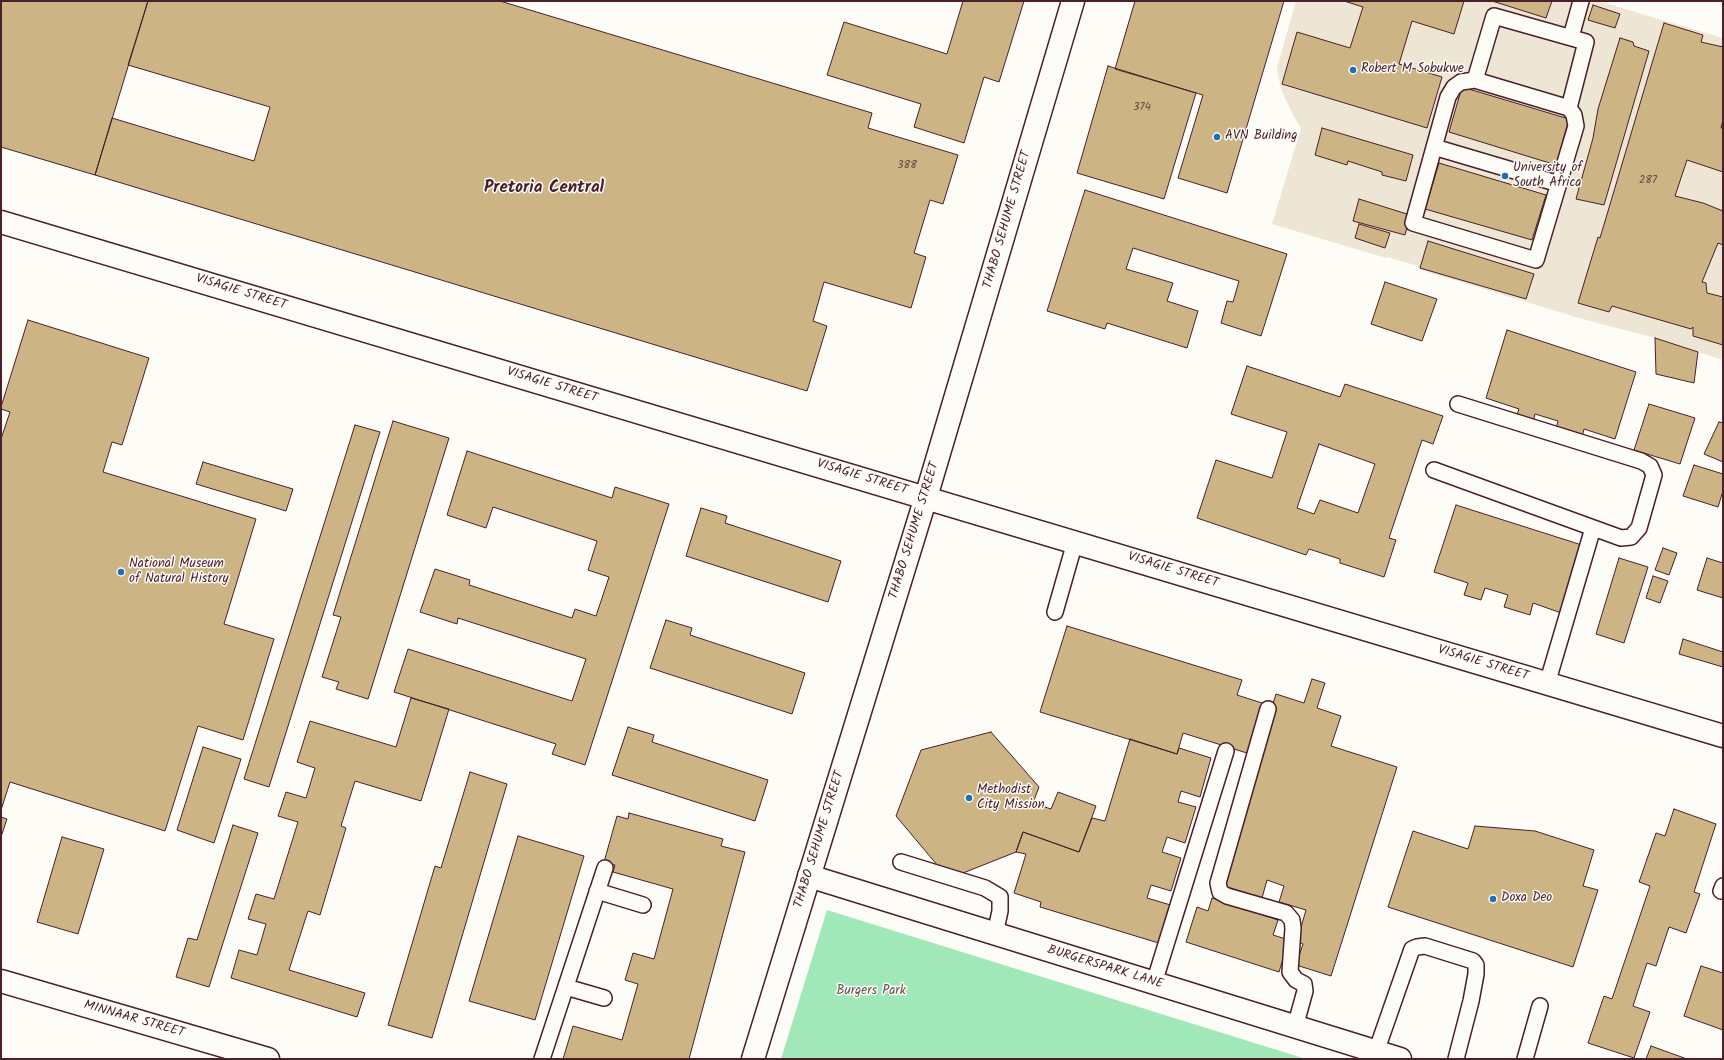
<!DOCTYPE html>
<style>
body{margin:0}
#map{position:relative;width:1724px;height:1060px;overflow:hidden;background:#fdfcf7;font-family:Kalam,sans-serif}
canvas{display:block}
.frame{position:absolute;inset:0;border:2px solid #4a1f2b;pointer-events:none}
</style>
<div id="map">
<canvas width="1724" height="1060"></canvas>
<div class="frame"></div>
</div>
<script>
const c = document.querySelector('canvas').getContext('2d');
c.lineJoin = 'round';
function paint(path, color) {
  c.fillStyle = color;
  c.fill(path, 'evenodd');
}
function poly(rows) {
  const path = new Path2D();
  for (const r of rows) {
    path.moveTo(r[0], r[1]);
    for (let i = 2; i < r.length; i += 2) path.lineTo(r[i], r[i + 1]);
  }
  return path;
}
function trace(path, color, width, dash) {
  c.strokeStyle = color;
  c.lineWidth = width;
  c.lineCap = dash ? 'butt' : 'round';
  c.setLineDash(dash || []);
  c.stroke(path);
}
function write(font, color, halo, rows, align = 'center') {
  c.font = font + ' Kalam,sans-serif';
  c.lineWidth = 3;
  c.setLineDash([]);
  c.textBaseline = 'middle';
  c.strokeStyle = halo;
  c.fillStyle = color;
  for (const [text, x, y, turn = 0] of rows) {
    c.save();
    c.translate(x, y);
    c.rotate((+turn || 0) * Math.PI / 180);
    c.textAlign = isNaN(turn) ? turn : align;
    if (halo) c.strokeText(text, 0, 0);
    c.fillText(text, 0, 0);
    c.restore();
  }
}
const built = poly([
 [1296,1,1598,1,1723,38,1723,360,1655,338,1579,318,1418,269,1418,266,1387,257,1386,258,1272,224,1301,128,1293,115,1281,89,1277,68]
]);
const green = poly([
 [827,910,1306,1059,781,1059]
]);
const building = poly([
 [1,1,148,1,95,175,1,147,1,1],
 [148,1,500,1,872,113,868,128,958,155,943,204,930,200,914,253,926,257,911,308,824,282,813,321,827,326,807,391,95,175,112,118,254,161,270,107,128,65,148,1],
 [963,1,1024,1,999,82,984,77,964,143,914,127,921,104,827,75,844,22,947,54,963,1],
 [1135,1,1284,1,1227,193,1178,178,1203,95,1115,69,1135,1],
 [1344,1,1464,1,1454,34,1412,21,1399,64,1442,77,1427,128,1282,84,1297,32,1350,48,1363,7,1344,1],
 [1492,1,1552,1,1546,18,1492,1],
 [1593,5,1620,14,1615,28,1588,20,1593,5],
 [1664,23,1703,35,1701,42,1723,47,1723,120,1721,128,1723,128,1723,172,1687,160,1675,196,1703,203,1723,211,1723,245,1718,243,1702,282,1706,283,1707,293,1723,297,1723,345,1693,336,1693,327,1691,329,1612,306,1609,312,1578,303,1598,237,1600,238,1664,23],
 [1620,38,1633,42,1634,46,1649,51,1604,205,1576,199,1593,138,1598,109,1620,38],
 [1108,66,1196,93,1164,199,1077,173,1108,66],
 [1462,87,1569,119,1556,165,1449,132,1462,87],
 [1322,128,1413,155,1406,181,1382,175,1382,172,1348,161,1347,165,1315,155,1322,128],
 [1439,163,1546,195,1532,240,1425,209,1439,163],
 [1085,190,1287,254,1261,336,1221,323,1227,301,1233,302,1239,281,1133,248,1126,269,1173,283,1167,301,1198,311,1187,348,1107,323,1105,329,1047,311,1085,190],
 [1359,199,1410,215,1405,235,1353,221,1359,199],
 [1359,224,1390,233,1385,248,1355,238,1359,224],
 [1428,241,1534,274,1526,299,1420,268,1428,241],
 [1385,282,1437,299,1422,341,1371,324,1385,282],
 [28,320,149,358,122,445,112,442,103,472,256,519,224,624,274,639,243,740,198,726,165,831,10,782,1,810,1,439,10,412,1,409,1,407,28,320],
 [1507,330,1636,372,1615,439,1584,429,1581,441,1555,432,1558,421,1535,414,1532,426,1515,420,1519,409,1486,398,1507,330],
 [1655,338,1698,352,1694,383,1656,374,1655,338],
 [1247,366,1340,397,1345,384,1443,416,1433,444,1422,440,1389,538,1396,540,1384,577,1340,563,1340,559,1309,549,1306,555,1197,518,1216,460,1272,478,1287,432,1231,414,1247,366],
 [1319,444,1375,464,1358,513,1320,500,1314,514,1297,508,1319,444],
 [1649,404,1695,418,1680,464,1634,450,1649,404],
 [393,421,449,438,368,699,336,689,339,682,322,677,341,617,333,615,393,421],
 [1719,422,1723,423,1723,462,1704,454,1719,422],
 [355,425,380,432,269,787,244,779,355,425],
 [467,451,612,498,615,487,669,504,585,765,552,754,556,744,394,692,408,649,572,701,586,659,458,618,457,624,420,612,435,569,470,580,469,585,572,618,575,609,596,616,609,577,588,570,597,541,493,507,486,528,447,515,467,451],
 [203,462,293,489,286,511,196,484,203,462],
 [1694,465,1723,474,1723,491,1718,507,1683,496,1694,465],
 [1456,505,1585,546,1564,614,1533,603,1530,615,1504,607,1508,595,1485,588,1481,600,1464,595,1468,583,1434,572,1456,505],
 [701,508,727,516,725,523,841,561,828,602,686,556,701,508],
 [1663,548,1677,553,1669,575,1655,570,1663,548],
 [1619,558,1648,567,1624,643,1596,634,1619,558],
 [1707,558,1723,563,1723,598,1697,590,1707,558],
 [1653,576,1668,581,1660,603,1646,598,1653,576],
 [666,620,692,628,690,635,805,673,792,714,650,668,666,620],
 [1067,626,1242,680,1237,695,1265,704,1250,754,1183,733,1177,754,1040,712,1067,626],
 [1683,639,1723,652,1723,667,1679,654,1683,639],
 [1312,679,1325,683,1317,708,1341,716,1331,746,1397,767,1331,976,1296,965,1303,944,1297,941,1306,910,1279,902,1284,886,1267,880,1262,898,1221,885,1256,756,1276,694,1304,703,1312,679],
 [411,698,449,709,421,801,355,781,341,826,346,828,320,915,308,911,289,970,365,993,357,1017,231,978,239,950,257,955,266,924,248,919,256,894,274,899,298,822,278,816,286,792,306,798,315,768,297,762,310,721,396,747,411,698],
 [628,727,654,735,652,742,768,780,755,821,612,775,628,727],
 [991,732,1039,787,1033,803,1051,809,1058,792,1096,806,1079,852,1023,832,1016,852,963,873,938,866,896,816,921,750,991,732],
 [1130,739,1177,754,1179,748,1211,758,1200,797,1181,791,1178,802,1196,807,1185,843,1167,837,1162,852,1181,858,1171,891,1151,885,1147,898,1174,906,1162,944,1040,907,1041,902,1014,893,1026,854,1016,852,1023,832,1079,852,1092,818,1105,821,1130,739],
 [203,747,241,759,214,843,177,830,203,747],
 [470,772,507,784,432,1038,388,1025,435,866,441,868,470,772],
 [1674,809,1716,824,1694,892,1700,894,1686,933,1669,927,1656,966,1647,963,1633,1006,1650,1012,1634,1058,1588,1043,1604,996,1612,999,1650,886,1639,882,1656,833,1665,836,1674,809],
 [629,813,723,839,721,846,745,852,689,1059,563,1059,573,1026,622,1040,638,984,625,980,633,953,654,959,673,889,613,872,615,865,604,862,617,816,628,819,629,813],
 [1,817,7,819,1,837,1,817],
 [233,825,258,833,209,987,176,977,188,938,197,940,233,825],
 [1475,826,1535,831,1594,850,1583,886,1598,890,1573,967,1388,907,1413,831,1468,849,1475,826],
 [518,836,584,856,535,1020,469,1001,518,836],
 [62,837,104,849,78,934,37,922,62,837],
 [1212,898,1278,920,1273,935,1289,940,1279,972,1186,942,1197,907,1208,911,1212,898],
 [1701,966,1723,973,1723,1030,1684,1016,1701,966],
 [1651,1046,1687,1059,1646,1059,1651,1046]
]);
const service = poly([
 [1571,37,1581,1],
 [1475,80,1461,82,1454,87,1448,97,1413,223,1536,260,1576,126,1574,115,1569,108,1475,80,1494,16,1586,42,1569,108],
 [1434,147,1559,184],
 [1434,470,1621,538,1631,537,1639,528,1654,475,1650,466,1641,461,1458,404],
 [1055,612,1075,542],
 [1547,684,1593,528],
 [1268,709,1218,883,1220,892,1227,896,1286,913,1292,920,1293,928,1290,972,1296,980,1304,984,1305,991,1295,1027],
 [901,862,985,888,1000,897,1000,911,995,934],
 [597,891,643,905],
 [1721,891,1723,886],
 [1154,983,1226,751],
 [566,987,604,998],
 [1376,1052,1412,949,1417,947,1425,946,1473,961,1476,965,1476,974,1471,1001,1456,1059],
 [542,1059,605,868],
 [1525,1059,1540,1006]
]);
const minor = poly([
 [809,876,1400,1059],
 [1,981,268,1059]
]);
const tertiary = poly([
 [1,222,1723,736]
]);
const secondary = poly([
 [753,1059,926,497,1073,1]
]);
const markers = [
 [1353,70,4,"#1f6fb2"],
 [1217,137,4,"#1f6fb2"],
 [1505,176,4,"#1f6fb2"],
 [121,572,4,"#1f6fb2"],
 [969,798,4,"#1f6fb2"],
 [1493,899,4,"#1f6fb2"]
];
const numberNames = [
 ["374",1142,108],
 ["388",907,166],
 ["287",1648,181]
];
const poiNames = [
 ["Robert M Sobukwe",1361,70],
 ["AVN Building",1225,137],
 ["University of",1513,169],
 ["South Africa",1513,184],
 ["National Museum",129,565],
 ["of Natural History",129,580],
 ["Methodist",977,791],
 ["City Mission",977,806],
 ["Doxa Deo",1501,899]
];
const streetNames = [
 ["THABO SEHUME STREET",1008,220,-74],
 ["VISAGIE STREET",241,293,17],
 ["VISAGIE STREET",552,386,17],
 ["VISAGIE STREET",862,478,17],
 ["THABO SEHUME STREET",915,531,-73],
 ["VISAGIE STREET",1173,571,17],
 ["VISAGIE STREET",1483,664,17],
 ["THABO SEHUME STREET",820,840,-73],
 ["BURGERSPARK LANE",1105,968,17],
 ["MINNAAR STREET",134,1020,16]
];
const parkNames = [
 ["Burgers Park",871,992]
];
const districtNames = [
 ["Pretoria Central",544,189]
];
paint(built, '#eee6d4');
paint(green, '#a0e8b7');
paint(building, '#ccb484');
trace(building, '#4a1f2b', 1);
trace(service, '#4a1f2b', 18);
trace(minor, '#4a1f2b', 25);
trace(tertiary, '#4a1f2b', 25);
trace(secondary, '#4a1f2b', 25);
trace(service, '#fdfcf7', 15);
trace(minor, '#fdfcf7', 22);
trace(tertiary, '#fdfcf7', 22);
trace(secondary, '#fdfcf7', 22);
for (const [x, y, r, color] of markers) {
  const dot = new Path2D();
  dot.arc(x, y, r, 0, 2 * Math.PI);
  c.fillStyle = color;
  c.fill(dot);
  trace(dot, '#fdfcf7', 1.5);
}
write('11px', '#6a4441', null, numberNames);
write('13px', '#4a1f2b', '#fdfcf7', poiNames, 'left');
write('13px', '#4a1f2b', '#fdfcf7', streetNames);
write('13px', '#60514e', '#fdfcf7', parkNames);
write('bold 17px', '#4a1f2b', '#fdfcf7', districtNames);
</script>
